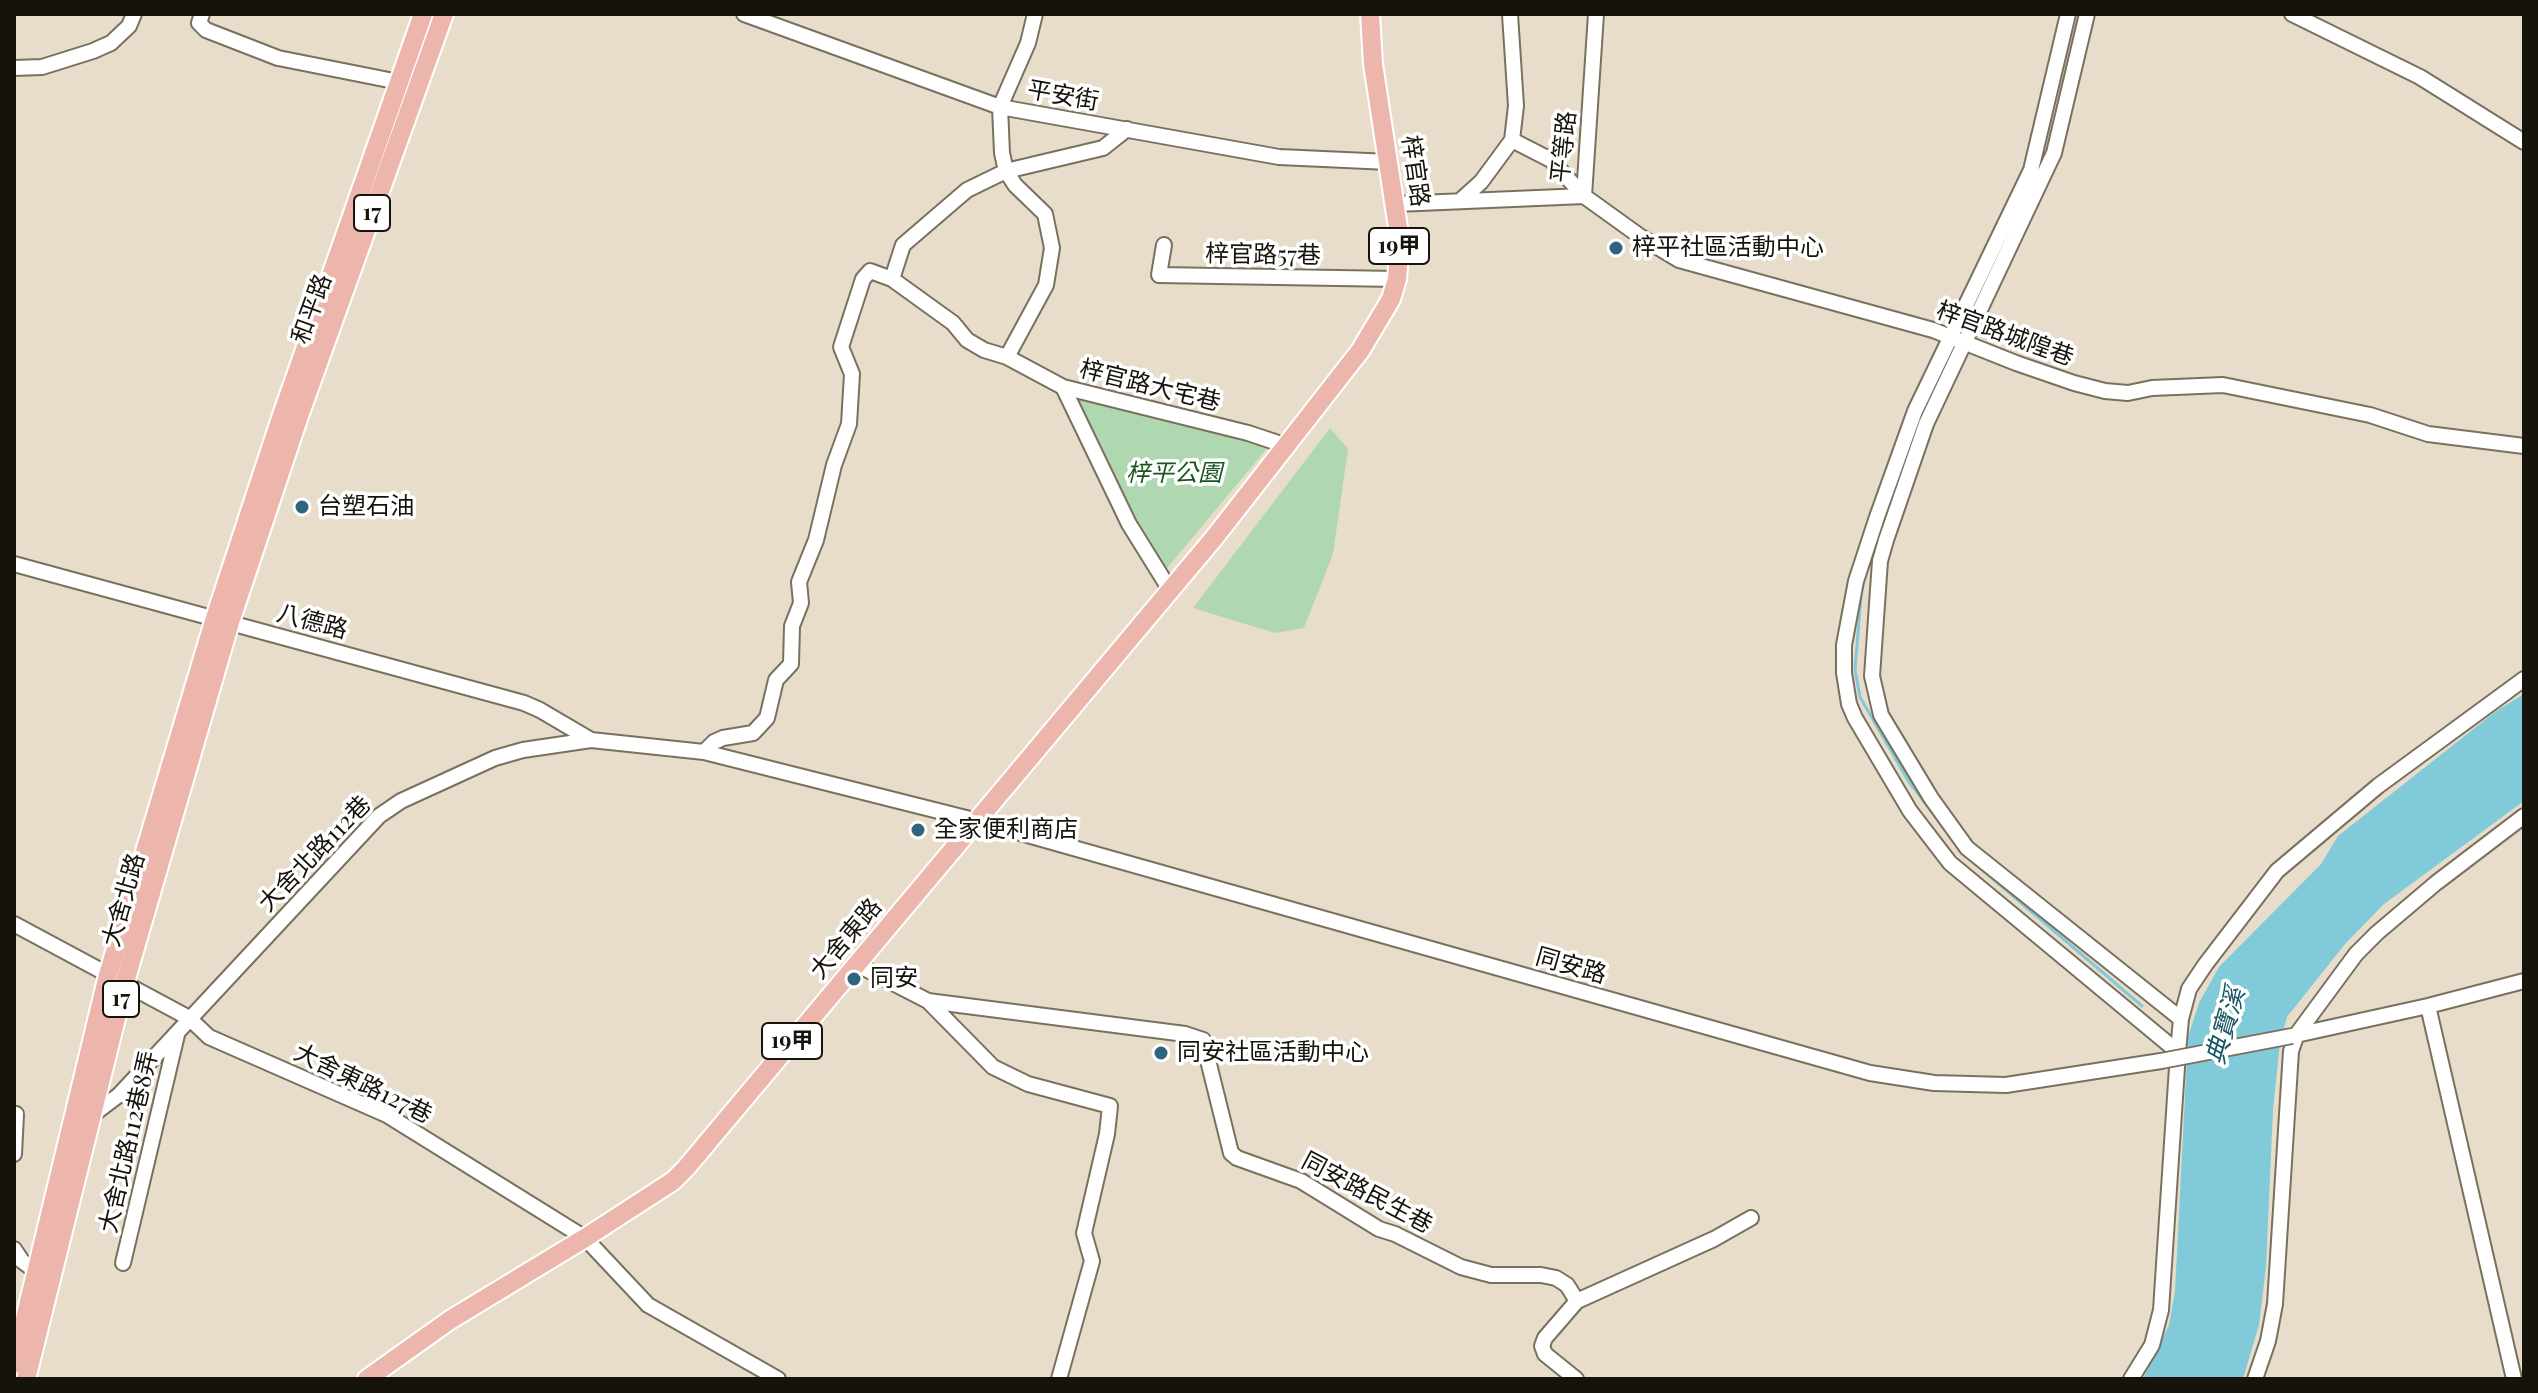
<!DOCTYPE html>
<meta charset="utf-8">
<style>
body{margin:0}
#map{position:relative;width:2538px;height:1393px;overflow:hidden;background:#e8ddca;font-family:"Playfair Display",serif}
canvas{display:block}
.frame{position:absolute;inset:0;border:16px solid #16130c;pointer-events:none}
</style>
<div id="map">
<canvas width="2538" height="1393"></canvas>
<div class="frame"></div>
</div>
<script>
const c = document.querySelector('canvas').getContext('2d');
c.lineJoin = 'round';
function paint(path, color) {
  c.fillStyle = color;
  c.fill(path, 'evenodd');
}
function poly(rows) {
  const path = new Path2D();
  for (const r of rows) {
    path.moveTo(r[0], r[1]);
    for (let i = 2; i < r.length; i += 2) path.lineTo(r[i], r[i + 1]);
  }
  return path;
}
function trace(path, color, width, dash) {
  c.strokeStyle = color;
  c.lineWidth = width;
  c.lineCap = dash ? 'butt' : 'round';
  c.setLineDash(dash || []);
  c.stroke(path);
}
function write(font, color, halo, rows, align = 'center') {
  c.font = font + ' "Playfair Display","Noto Sans TC",serif';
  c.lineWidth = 7;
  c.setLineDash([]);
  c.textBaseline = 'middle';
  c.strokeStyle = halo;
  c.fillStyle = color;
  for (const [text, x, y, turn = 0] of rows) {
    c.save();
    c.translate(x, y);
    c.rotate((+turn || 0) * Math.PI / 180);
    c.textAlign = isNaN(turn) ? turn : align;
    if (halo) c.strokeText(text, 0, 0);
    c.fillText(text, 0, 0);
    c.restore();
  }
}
const green = poly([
 [1073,393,1254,440,1269,446,1163,573],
 [1330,428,1348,449,1333,554,1304,628,1275,633,1193,608]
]);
const water = poly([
 [2524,694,2524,801,2384,904,2345,944,2287,1017,2280,1043,2273,1110,2266,1267,2259,1325,2243,1379,2143,1379,2169,1325,2175,1291,2188,1037,2199,1003,2219,967,2321,864,2338,836,2495,712]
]);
const stream = poly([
 [1862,584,1855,670,1860,697,1909,782,1944,827],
 [1965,855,2142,1006]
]);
const minor = poly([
 [202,14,199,23,206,30,278,58,399,82],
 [744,14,1000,107,1279,157,1389,162],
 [2068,14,2031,170,1915,411,1877,517,1856,581,1844,645,1844,673,1849,704,1855,718,1910,811,1950,863,2178,1052],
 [2087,14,2054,153,1926,424,1886,540,1880,561,1872,676,1881,715,1931,798,1967,848,2181,1019],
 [2292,14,2420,77,2524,142],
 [14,68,42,67,93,51,111,43,129,26,134,14],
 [1512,140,1551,160,1584,196,1641,237,1679,260,1933,330,2016,363,2074,383,2105,391,2128,393,2152,388,2223,385,2370,415,2428,434,2524,446],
 [1461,200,1481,182,1512,140,1516,106,1510,14],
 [1396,204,1584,196,1596,14],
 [1164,245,1159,275,1397,279],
 [892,279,903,245,967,190,1006,171,1103,148,1127,129],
 [1007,357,1046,285,1052,248,1045,214,1015,185,1006,171,1002,153,1000,107,1028,43,1035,14],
 [1063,387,1129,524,1170,590],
 [14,564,524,703,540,710,591,740],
 [704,752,714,742,723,738,753,733,767,718,776,680,791,664,792,626,801,603,799,582,816,540,834,465,849,424,852,374,841,347,863,279,870,271,892,279,953,323,967,340,984,350,1007,357,1063,387,1248,433,1287,446],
 [14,924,189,1018,209,1037,387,1115,585,1238,648,1305,778,1379],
 [856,964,928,1001,1185,1034,1203,1040,1231,1153,1237,1158,1301,1181,1379,1229,1395,1234,1461,1267,1491,1275,1541,1275,1556,1278,1567,1285,1577,1301,1545,1338,1542,1346,1545,1354,1576,1379],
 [928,1001,993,1067,1028,1084,1110,1106,1107,1134,1084,1233,1092,1261,1059,1379],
 [2428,1006,2514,1379],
 [2296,1035,2428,1006,2524,981],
 [88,1115,91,1116,119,1095,379,816,401,801,495,758,523,750,591,740,704,752,978,821,1870,1073,1934,1083,2006,1085,2161,1061],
 [14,1154,16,1114],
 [14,1249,22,1261,42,1276],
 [123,1263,177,1035],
 [1577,1301,1714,1239,1751,1218],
 [2131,1379,2152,1345,2161,1310,2178,1052,2181,1019,2189,989,2205,965,2277,871,2378,786,2524,679],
 [2255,1379,2268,1341,2275,1304,2291,1051,2297,1034,2356,954,2377,933,2436,883,2524,816]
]);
const major = poly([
 [14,1364,108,975,215,618,281,418,423,14],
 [26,1379,125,982,230,622,300,413,444,14],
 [367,1379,450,1320,585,1238,673,1181,686,1168,1214,538,1360,351,1391,299,1397,279,1400,241,1373,64,1370,14]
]);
const minorBridge = poly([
 [2161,1061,2292,1036]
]);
const markers = [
 [1616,248,8,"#2f637f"],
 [302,507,8,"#2f637f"],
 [918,830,8,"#2f637f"],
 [854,979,8,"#2f637f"],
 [1161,1053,8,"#2f637f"]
];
const shields = [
 [372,213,36],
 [1399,246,60],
 [121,999,36],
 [792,1041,60]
];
const shieldNames = [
 ["17",372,213],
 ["19甲",1399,246],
 ["17",121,999],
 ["19甲",792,1041]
];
const streetNames = [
 ["平安街",1063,96,10],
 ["平等路",1564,147,-84],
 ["梓官路",1415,171,82],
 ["梓官路57巷",1263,255,1],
 ["和平路",312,309,-70],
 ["梓官路城隍巷",2005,334,20],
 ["梓官路大宅巷",1150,386,14],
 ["八德路",312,622,15],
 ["大舍北路112巷",315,854,-46],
 ["大舍北路",124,900,-74],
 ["大舍東路",846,939,-50],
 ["同安路",1571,966,16],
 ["大舍東路127巷",363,1084,26],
 ["大舍北路112巷8弄",129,1142,-77],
 ["同安路民生巷",1367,1193,28]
];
const poiNames = [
 ["梓平社區活動中心",1632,248],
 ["台塑石油",318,507],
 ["全家便利商店",934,830],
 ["同安",870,979],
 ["同安社區活動中心",1177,1053]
];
const parkNames = [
 ["梓平公園",1174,474]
];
const waterNames = [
 ["典寶溪",2226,1026,-74]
];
paint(green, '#b0d8b0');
paint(water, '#80cad9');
trace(stream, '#80cad9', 3);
trace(minor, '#7a705f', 18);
trace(major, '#fff', 22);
trace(minor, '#fff', 14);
trace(major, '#ecb6ad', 18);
trace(minorBridge, '#7a705f', 18, []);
trace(minorBridge, '#fff', 14);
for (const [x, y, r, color] of markers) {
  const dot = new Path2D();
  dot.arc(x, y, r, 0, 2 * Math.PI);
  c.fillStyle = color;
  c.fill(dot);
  trace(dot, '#fff', 3);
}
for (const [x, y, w] of shields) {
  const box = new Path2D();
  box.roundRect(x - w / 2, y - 18, w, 36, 6);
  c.fillStyle = '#fff';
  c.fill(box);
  trace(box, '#16130c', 2);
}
write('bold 22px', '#16130c', null, shieldNames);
write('24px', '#16130c', '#fff', streetNames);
write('24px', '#16130c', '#fff', poiNames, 'left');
write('italic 24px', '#19561f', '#fff', parkNames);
write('italic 26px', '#195862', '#fff', waterNames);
</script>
